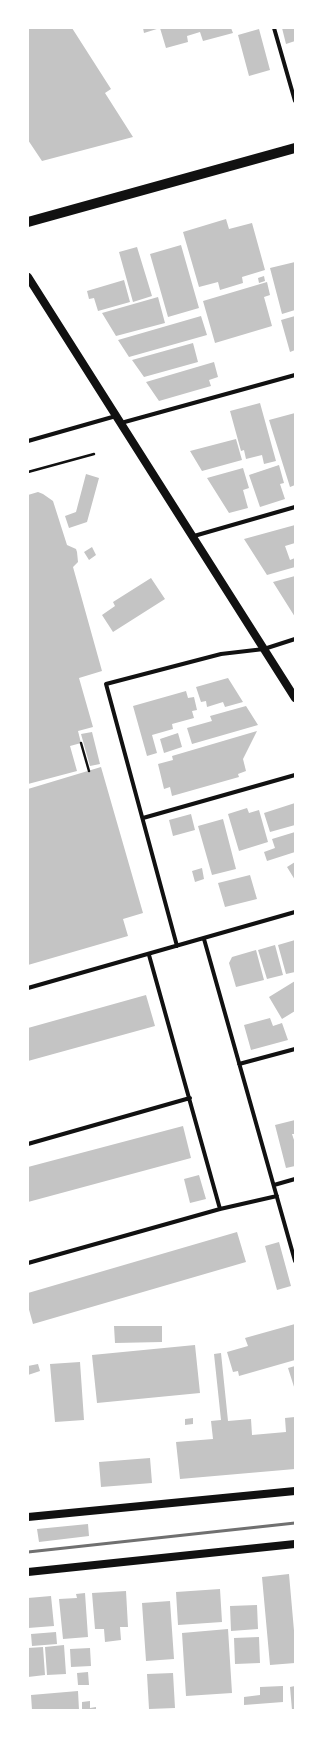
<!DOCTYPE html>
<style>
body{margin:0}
#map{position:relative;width:323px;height:1738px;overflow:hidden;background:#fff;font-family:"DM Sans",sans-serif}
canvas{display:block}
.frame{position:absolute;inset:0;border:29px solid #fff;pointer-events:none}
</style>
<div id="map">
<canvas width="323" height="1738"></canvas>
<div class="frame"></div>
</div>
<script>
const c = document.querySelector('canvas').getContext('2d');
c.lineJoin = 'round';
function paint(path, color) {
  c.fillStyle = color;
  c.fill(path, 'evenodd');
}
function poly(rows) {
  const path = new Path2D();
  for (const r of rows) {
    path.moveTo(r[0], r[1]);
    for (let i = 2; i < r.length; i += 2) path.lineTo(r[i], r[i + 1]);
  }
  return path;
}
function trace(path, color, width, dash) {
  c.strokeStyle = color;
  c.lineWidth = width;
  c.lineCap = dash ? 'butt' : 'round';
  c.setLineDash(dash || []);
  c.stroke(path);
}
const building = poly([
 [28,28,72,28,111,89,105,93,133,137,42,161,28,140],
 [143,28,231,28,233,33,203,41,200,32,187,36,188,42,166,48,160,28,144,33],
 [282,28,295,28,295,41,286,44],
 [259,29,270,70,249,76,238,35],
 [226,219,229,229,252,223,265,270,242,277,243,283,220,290,218,282,199,287,183,232],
 [181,245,199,308,168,317,150,254],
 [137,247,152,296,133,302,119,252],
 [295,262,295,310,282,314,270,268],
 [264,276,265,281,259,283,258,278],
 [124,280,130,302,98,311,94,298,89,299,87,291],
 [267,282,270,295,264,297,272,326,215,343,203,301],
 [158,297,165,323,116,336,102,313],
 [201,316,207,335,129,357,118,340],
 [295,316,295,350,290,352,281,320],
 [193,343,198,362,144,377,132,360],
 [214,362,218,377,209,380,211,386,159,401,146,382],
 [260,403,276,461,264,464,262,455,246,459,244,450,241,451,230,411],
 [295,413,295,485,290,487,269,420],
 [236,439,242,460,202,471,190,451],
 [279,465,284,483,280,484,285,499,260,507,249,475],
 [243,468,249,488,243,490,248,508,229,513,207,478],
 [86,474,99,478,87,522,69,528,65,516,76,512],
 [38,492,43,494,53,501,67,545,76,549,77,552,78,562,73,567,102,671,79,678,93,727,78,731,81,743,70,746,77,771,28,784,28,495],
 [295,525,295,543,285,546,290,560,295,558,295,567,267,575,244,539],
 [92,547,96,555,89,560,84,552],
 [295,576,295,617,273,582],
 [151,578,165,599,113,632,102,615,115,606,113,602],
 [228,678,243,702,225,707,223,702,207,707,206,701,201,702,196,687],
 [186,691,188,698,194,697,197,710,192,711,194,718,172,724,173,729,152,735,157,753,147,756,133,706],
 [246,706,258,725,192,744,187,728,212,721,210,716],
 [257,731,243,759,246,771,238,774,239,777,172,796,170,787,164,789,158,764,173,760,172,756],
 [92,732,100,764,90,766,81,734],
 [178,733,182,747,164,753,160,739],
 [101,767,143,913,123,919,128,936,28,965,28,789],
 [295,803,295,825,270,832,264,813],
 [247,808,249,813,259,810,268,842,239,851,228,814],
 [191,814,195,830,173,836,169,820],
 [223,819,236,869,212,875,198,826],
 [295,832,295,852,267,861,264,852,275,848,272,839],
 [295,862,295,880,287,867],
 [202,868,204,879,195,882,192,871],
 [250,875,257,899,225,907,218,883],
 [295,940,295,972,286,974,278,945],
 [275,945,283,975,267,979,258,950],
 [256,950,264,980,236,987,229,963,232,957],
 [295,981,295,1011,282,1019,269,997],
 [146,995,155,1026,28,1061,28,1028],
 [270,1018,273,1026,282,1023,288,1040,251,1050,244,1025],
 [295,1120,295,1134,292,1134,295,1143,295,1166,286,1168,275,1125],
 [183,1126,191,1158,28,1202,28,1167],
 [199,1175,206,1199,190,1203,184,1179],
 [237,1232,246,1262,33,1324,28,1306,28,1293],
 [279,1242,291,1286,277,1290,265,1246],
 [295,1324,295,1360,239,1376,238,1371,233,1372,227,1352,248,1346,245,1338],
 [114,1326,162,1326,162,1342,115,1343],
 [195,1345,200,1393,97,1403,92,1355],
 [221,1353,228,1421,251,1419,252,1435,286,1432,285,1418,295,1417,295,1469,180,1479,176,1442,213,1439,211,1421,221,1420,214,1354],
 [80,1362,84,1420,55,1422,50,1364],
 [38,1364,40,1371,28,1375,28,1366],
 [295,1366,295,1390,288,1368],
 [193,1418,193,1424,185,1425,185,1419],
 [150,1458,152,1483,101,1487,99,1462],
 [88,1524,89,1536,39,1542,37,1529],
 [289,1574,295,1642,295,1663,270,1665,262,1577],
 [220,1589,222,1622,178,1625,176,1592],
 [126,1591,128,1627,120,1627,121,1640,105,1642,104,1629,95,1629,92,1593],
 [85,1593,88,1637,63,1639,59,1599,77,1598,76,1594],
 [51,1596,54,1626,28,1628,28,1598],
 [170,1601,174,1659,146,1661,142,1603],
 [257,1605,258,1629,231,1631,230,1606],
 [228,1629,232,1693,186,1696,182,1633],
 [56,1632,57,1644,32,1646,31,1634],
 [259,1637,260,1663,235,1664,234,1638],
 [64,1645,66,1674,47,1675,45,1647],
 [43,1647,45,1675,28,1677,28,1648],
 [90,1648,91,1666,71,1667,70,1649],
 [88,1672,89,1685,78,1685,77,1673],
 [173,1673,175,1708,149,1709,147,1674],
 [283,1686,283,1702,244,1705,244,1697,260,1695,260,1687],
 [295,1686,295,1710,292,1710,290,1687],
 [78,1691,79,1710,32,1710,31,1695],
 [90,1701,90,1708,96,1707,96,1710,82,1710,82,1702]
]);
const path = poly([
 [28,472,94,454],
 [81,743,89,771]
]);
const minor = poly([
 [274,28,295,101],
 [121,423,295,375],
 [28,441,116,416],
 [194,536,295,507],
 [143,818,295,775],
 [204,939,295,1261],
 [177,946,106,684,221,654,264,649,295,639],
 [149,955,220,1209],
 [28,988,295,912],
 [239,1064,295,1049],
 [28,1144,190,1098],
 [274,1185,295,1179],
 [28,1263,220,1209,277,1196]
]);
const secondary = poly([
 [28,277,295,698],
 [28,1517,295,1491],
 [28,1572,295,1544]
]);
const primary = poly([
 [28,222,295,148]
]);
const rail = poly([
 [28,1552,295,1523]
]);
paint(building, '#c4c4c4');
trace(path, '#111', 2.5);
trace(minor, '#111', 4);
trace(secondary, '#111', 8);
trace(primary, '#111', 10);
trace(rail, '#707070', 3);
</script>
